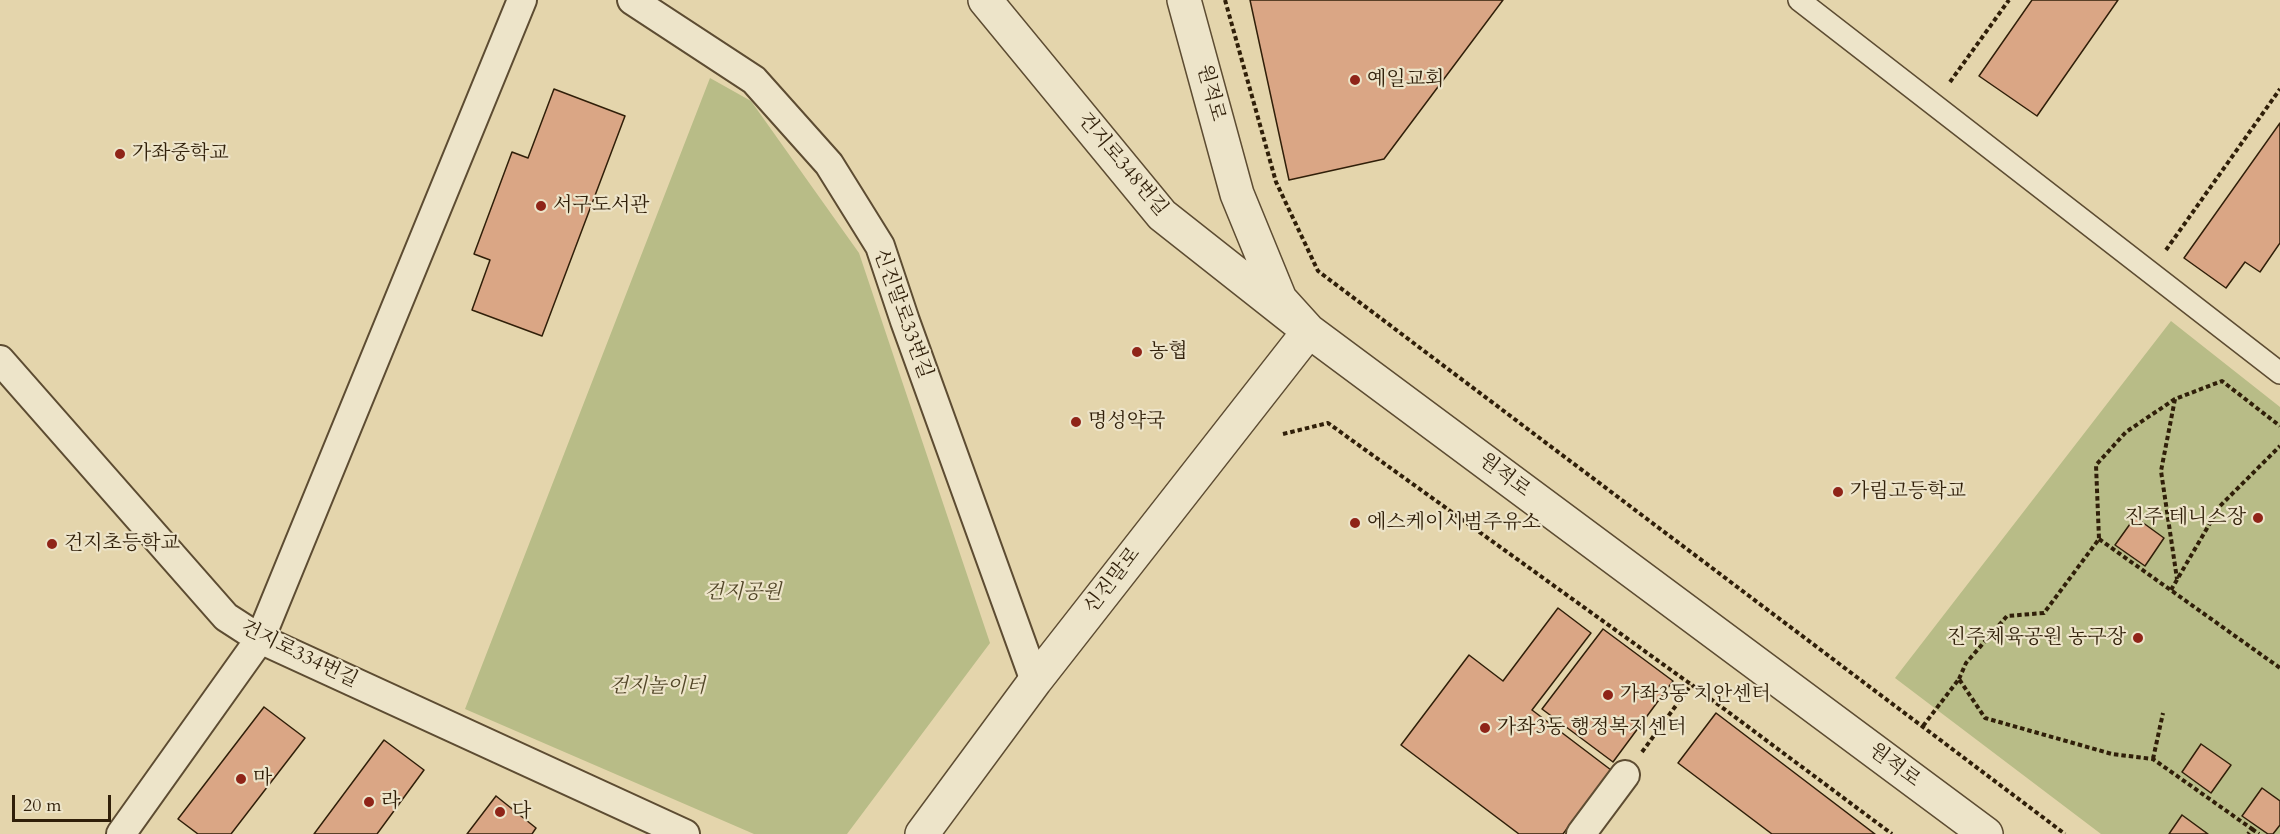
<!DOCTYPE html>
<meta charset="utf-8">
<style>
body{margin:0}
#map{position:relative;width:2280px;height:834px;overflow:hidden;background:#e4d5ac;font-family:Cardo,serif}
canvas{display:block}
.scale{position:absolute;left:12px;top:795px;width:99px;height:27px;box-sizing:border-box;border:3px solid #301f09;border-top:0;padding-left:8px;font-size:18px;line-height:21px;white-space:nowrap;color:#301f09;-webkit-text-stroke:4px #ede4c9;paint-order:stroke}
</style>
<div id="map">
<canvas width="2280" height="834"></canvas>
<div class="scale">20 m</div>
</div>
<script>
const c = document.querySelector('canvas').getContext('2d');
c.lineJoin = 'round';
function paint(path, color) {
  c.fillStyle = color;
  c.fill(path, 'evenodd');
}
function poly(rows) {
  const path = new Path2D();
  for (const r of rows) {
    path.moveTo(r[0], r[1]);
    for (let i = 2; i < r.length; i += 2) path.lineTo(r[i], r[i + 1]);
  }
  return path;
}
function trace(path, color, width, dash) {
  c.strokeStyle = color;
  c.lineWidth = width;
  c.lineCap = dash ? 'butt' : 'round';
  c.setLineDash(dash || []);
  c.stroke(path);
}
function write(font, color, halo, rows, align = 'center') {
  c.font = font + ' Cardo,"Noto Serif KR",serif';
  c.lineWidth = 4.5;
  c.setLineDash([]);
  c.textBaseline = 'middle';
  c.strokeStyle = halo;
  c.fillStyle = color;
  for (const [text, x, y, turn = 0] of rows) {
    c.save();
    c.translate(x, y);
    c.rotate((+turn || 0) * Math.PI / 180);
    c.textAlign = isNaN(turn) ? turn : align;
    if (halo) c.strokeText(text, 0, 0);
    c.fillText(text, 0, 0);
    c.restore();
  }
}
const green = poly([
 [710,78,751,101,859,253,990,643,847,834,754,834,465,709],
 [2171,321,2280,407,2280,834,2101,834,1895,678]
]);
const building = poly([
 [1250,0,1503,0,1384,159,1289,180,1250,0],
 [2032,0,2118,0,2037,116,1979,76,2032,0],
 [554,89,625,116,542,336,472,310,490,260,474,254,512,152,528,158,554,89],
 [2280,123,2280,243,2260,272,2245,262,2226,288,2184,258,2280,123],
 [2135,517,2164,538,2145,566,2115,545,2135,517],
 [1558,608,1591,633,1532,710,1611,770,1563,834,1519,834,1401,745,1469,655,1503,681,1558,608],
 [1603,629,1673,681,1613,762,1542,709,1603,629],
 [264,707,305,738,231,834,198,834,178,819,264,707],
 [1716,713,1875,834,1772,834,1678,763,1716,713],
 [384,740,424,770,377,834,314,834,384,740],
 [2201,744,2231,765,2211,793,2182,772,2201,744],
 [2262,788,2280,801,2280,825,2273,834,2268,834,2242,816,2262,788],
 [496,796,536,828,532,834,467,834,496,796],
 [2182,815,2208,834,2169,834,2182,815]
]);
const path = poly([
 [1225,0,1276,182,1318,271,2065,834],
 [1950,82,2009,0],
 [2166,250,2280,89],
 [2175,399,2161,471,2177,579],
 [1283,434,1328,423,1696,688,1892,834],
 [2099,539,2280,668],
 [2171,590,2220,506,2280,446],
 [1959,679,1966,663,2007,616,2044,613,2099,539,2096,465,2126,432,2175,399,2222,381,2280,426],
 [1923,726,1959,679,1985,718,2112,754,2153,759,2252,829,2248,834],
 [1642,752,1691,685],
 [2153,759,2163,713],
 [2252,829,2259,834]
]);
const pedestrian = poly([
 [1799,0,2280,373]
]);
const minor = poly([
 [632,0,754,80,829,164,880,246,905,321,1035,681],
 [0,360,226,617,260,639,685,834],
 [121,834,260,639,522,0],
 [1581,834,1625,775]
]);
const tertiary = poly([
 [1184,0,1237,194,1280,299,1309,331,1986,834],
 [922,834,1035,681,1309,331,1162,215,985,0]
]);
const markers = [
 [1355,80,6,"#8f2418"],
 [120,154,6,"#8f2418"],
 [541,206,6,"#8f2418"],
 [1137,352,6,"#8f2418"],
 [1076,422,6,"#8f2418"],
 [1838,492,6,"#8f2418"],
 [2258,518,6,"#8f2418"],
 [1355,523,6,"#8f2418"],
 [52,544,6,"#8f2418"],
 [2138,638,6,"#8f2418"],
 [1608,695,6,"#8f2418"],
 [1485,728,6,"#8f2418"],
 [241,779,6,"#8f2418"],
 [369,802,6,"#8f2418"],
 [500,812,6,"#8f2418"]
];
const poiNames = [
 ["예일교회",1367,80],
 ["가좌중학교",132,154],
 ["서구도서관",553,206],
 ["농협",1149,352],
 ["명성약국",1088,422],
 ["가림고등학교",1850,492],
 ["진주 테니스장",2246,518,"right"],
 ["에스케이시범주유소",1367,523],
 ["건지초등학교",64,544],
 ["진주체육공원 농구장",2126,638,"right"],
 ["가좌3동 치안센터",1620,695],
 ["가좌3동 행정복지센터",1497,728],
 ["마",253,779],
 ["라",381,802],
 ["다",512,812]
];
const streetNames = [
 ["원적로",1210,93,75],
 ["건지로348번길",1122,165,50],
 ["신진말로33번길",902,314,70],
 ["원적로",1504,476,37],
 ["신진말로",1113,581,-52],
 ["건지로334번길",299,655,26],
 ["원적로",1894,766,37]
];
const parkNames = [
 ["건지공원",743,593],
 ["건지놀이터",657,687]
];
paint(green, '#b8bc87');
paint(building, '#daa685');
trace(building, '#301f09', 1.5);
trace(pedestrian, '#5d4c32', 24);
trace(minor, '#5d4c32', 32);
trace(tertiary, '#5d4c32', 36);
trace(path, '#301f09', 4, [4.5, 3]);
trace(pedestrian, '#ede4c9', 21);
trace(minor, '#ede4c9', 28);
trace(tertiary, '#ede4c9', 33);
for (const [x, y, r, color] of markers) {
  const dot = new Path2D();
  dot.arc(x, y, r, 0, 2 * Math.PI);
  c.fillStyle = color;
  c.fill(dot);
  trace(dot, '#ede4c9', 2);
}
write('20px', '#301f09', '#ede4c9', poiNames, 'left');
write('20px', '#301f09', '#ede4c9', streetNames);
write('italic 20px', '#524628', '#ede4c9', parkNames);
</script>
